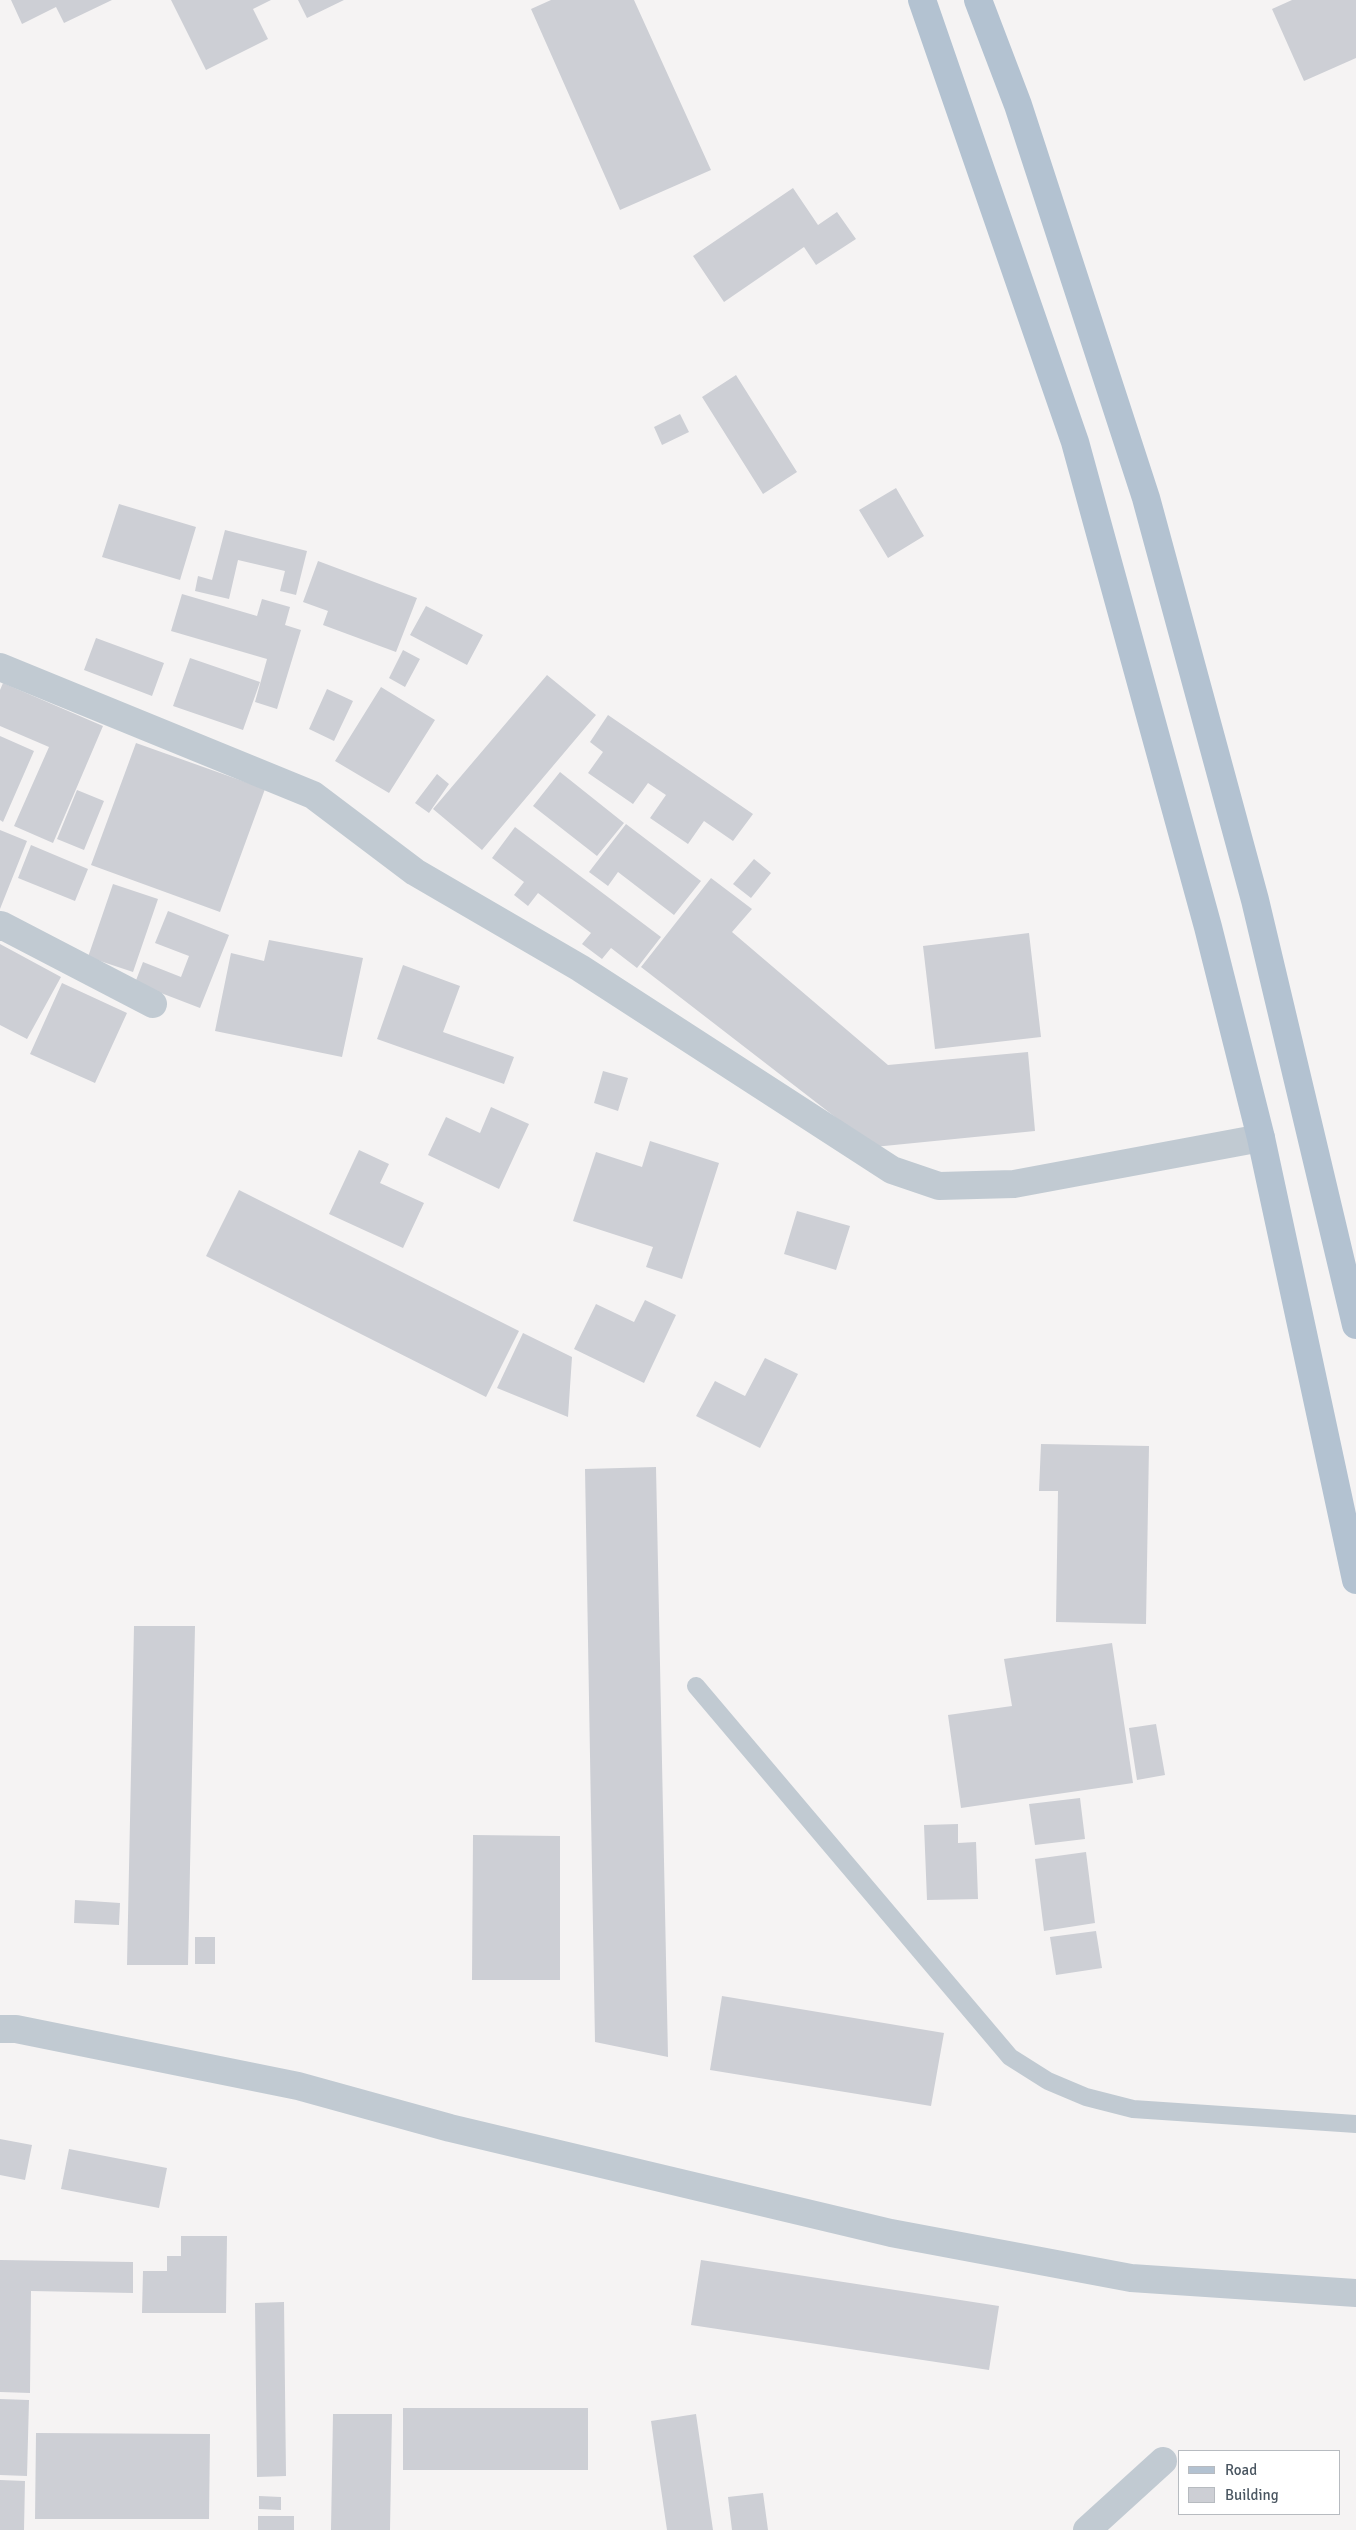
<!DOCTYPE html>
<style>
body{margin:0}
#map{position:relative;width:1356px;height:2530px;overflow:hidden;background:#f5f3f3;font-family:Signika,sans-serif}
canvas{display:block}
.legend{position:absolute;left:1178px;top:2450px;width:162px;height:65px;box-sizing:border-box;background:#fff;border:1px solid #b7bbc0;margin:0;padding:6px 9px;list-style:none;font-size:15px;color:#4a5661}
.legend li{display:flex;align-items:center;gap:10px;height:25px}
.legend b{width:25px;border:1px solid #b7bbc0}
</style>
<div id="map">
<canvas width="1356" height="2530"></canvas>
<ul class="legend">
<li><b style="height:6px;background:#b3c2d1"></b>Road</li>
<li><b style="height:14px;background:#cdcfd5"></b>Building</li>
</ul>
</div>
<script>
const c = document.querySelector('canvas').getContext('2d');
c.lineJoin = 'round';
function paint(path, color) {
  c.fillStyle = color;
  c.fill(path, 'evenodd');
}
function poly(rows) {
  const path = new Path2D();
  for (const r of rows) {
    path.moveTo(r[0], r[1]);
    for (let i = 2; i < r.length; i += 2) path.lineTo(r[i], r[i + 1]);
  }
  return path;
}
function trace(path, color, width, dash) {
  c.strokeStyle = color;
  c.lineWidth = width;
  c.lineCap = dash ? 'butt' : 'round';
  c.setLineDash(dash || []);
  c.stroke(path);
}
const building = poly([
 [11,0,112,0,64,23,56,7,22,24],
 [171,0,271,0,253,9,268,39,206,70],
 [298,0,344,0,307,18],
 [551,0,634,0,711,170,620,210,531,9],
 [1292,0,1356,0,1356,58,1304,81,1272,9],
 [793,188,818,225,837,212,856,239,816,265,804,247,724,302,693,256],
 [736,375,797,472,763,494,702,397],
 [680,414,689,432,662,445,654,427],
 [896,488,924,536,888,558,859,510],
 [119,504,196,527,180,580,102,557],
 [225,530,307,551,296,595,280,591,285,571,238,560,229,599,195,591,198,576,212,580],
 [318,561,417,598,396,652,323,625,328,611,303,602],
 [182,594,257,616,262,599,290,607,285,625,301,630,277,709,255,702,267,659,171,631],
 [426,606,483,635,467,665,410,635],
 [96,638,164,663,152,696,84,670],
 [403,650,420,659,405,687,389,678],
 [190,658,260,682,243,730,173,706],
 [547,675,596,715,482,850,433,809],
 [3,683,103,726,53,843,14,826,49,747,0,726,0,690],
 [381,687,435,720,389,793,335,761],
 [327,689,353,701,334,741,309,729],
 [608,715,753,814,733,841,704,821,688,844,650,818,666,795,648,783,633,804,588,773,603,752,590,742],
 [0,736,34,751,3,822,0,820],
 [136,743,265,789,220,912,91,865],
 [560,772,624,823,597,856,533,806],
 [437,774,449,784,429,813,415,803],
 [77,790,104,801,84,850,57,839],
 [626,824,701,881,674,915,618,872,608,886,589,872],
 [515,827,661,937,637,968,611,948,602,959,582,944,591,933,538,893,528,906,514,895,524,882,492,858],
 [0,830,27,841,0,909],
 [31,845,88,869,75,901,18,878],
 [754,859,771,873,751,898,733,884],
 [711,878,752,909,732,932,888,1065,1028,1052,1035,1131,874,1147,641,967],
 [113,884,158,899,133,972,88,957],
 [168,911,229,935,200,1008,135,983,143,962,181,977,189,956,155,943],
 [1029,933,1041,1037,935,1049,923,946],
 [269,940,363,958,342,1057,215,1031,231,953,264,961],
 [0,944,61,977,27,1039,0,1025],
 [403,965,460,986,443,1032,514,1057,504,1084,377,1039],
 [62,983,127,1013,95,1083,30,1054],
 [603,1071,628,1078,618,1111,594,1103],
 [491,1107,529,1124,499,1189,428,1155,446,1117,480,1133],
 [650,1141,719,1163,682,1279,646,1267,653,1247,573,1221,596,1152,642,1167],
 [359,1150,389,1164,380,1183,424,1203,403,1248,329,1214],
 [239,1190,519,1331,486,1397,206,1256],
 [797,1211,850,1226,836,1270,784,1254],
 [645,1300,676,1315,644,1383,574,1349,596,1304,634,1322],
 [523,1333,572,1357,568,1417,497,1388],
 [765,1358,798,1374,760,1448,696,1416,715,1381,745,1396],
 [1041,1444,1149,1446,1146,1624,1056,1622,1058,1491,1039,1491],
 [656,1467,668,2057,595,2042,585,1469],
 [134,1626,195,1626,188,1965,127,1965],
 [1112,1643,1133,1783,961,1808,948,1715,1012,1706,1004,1659],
 [1156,1724,1165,1775,1137,1780,1129,1728],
 [1080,1798,1085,1839,1035,1845,1029,1804],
 [958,1824,958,1843,976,1842,978,1899,927,1900,924,1825],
 [473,1835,560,1836,560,1980,472,1980],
 [1086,1852,1095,1923,1044,1931,1035,1859],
 [75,1900,120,1903,119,1925,74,1923],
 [1096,1931,1102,1968,1056,1975,1050,1937],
 [195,1937,215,1937,215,1964,195,1964],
 [722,1996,944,2033,931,2106,710,2070],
 [0,2139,32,2145,25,2180,0,2175],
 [69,2149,167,2168,159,2208,61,2189],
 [181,2236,227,2236,226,2313,142,2313,143,2271,167,2271,167,2256,181,2256],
 [0,2260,133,2262,133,2293,31,2291,30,2393,0,2392],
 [701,2260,999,2306,989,2370,691,2325],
 [284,2302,286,2476,257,2477,255,2303],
 [0,2399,29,2400,27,2476,0,2475],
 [403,2408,588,2408,588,2470,403,2470],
 [333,2414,392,2414,390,2530,331,2530],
 [696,2414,713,2530,667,2530,651,2421],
 [36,2433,210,2434,209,2519,35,2519],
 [0,2480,25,2481,24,2530,0,2530],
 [763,2493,768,2530,732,2530,728,2497],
 [259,2496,281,2497,281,2510,259,2509],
 [258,2516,294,2516,294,2530,258,2530]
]);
const service = poly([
 [696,1686,1010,2057,1048,2081,1086,2097,1133,2109,1356,2124]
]);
const minor = poly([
 [0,667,313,795,415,872,580,968,892,1170,939,1186,1014,1184,1261,1138],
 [0,927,1,925,153,1004],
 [0,2029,16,2029,298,2086,450,2128,891,2233,1131,2278,1356,2293],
 [1087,2530,1163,2461]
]);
const primary = poly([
 [922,0,1075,442,1208,927,1261,1138,1356,1580],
 [978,0,1018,105,1146,498,1255,900,1356,1325]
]);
paint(building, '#cdcfd5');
trace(service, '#c1cad2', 18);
trace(minor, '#c1cad2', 28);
trace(primary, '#b3c2d1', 28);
</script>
